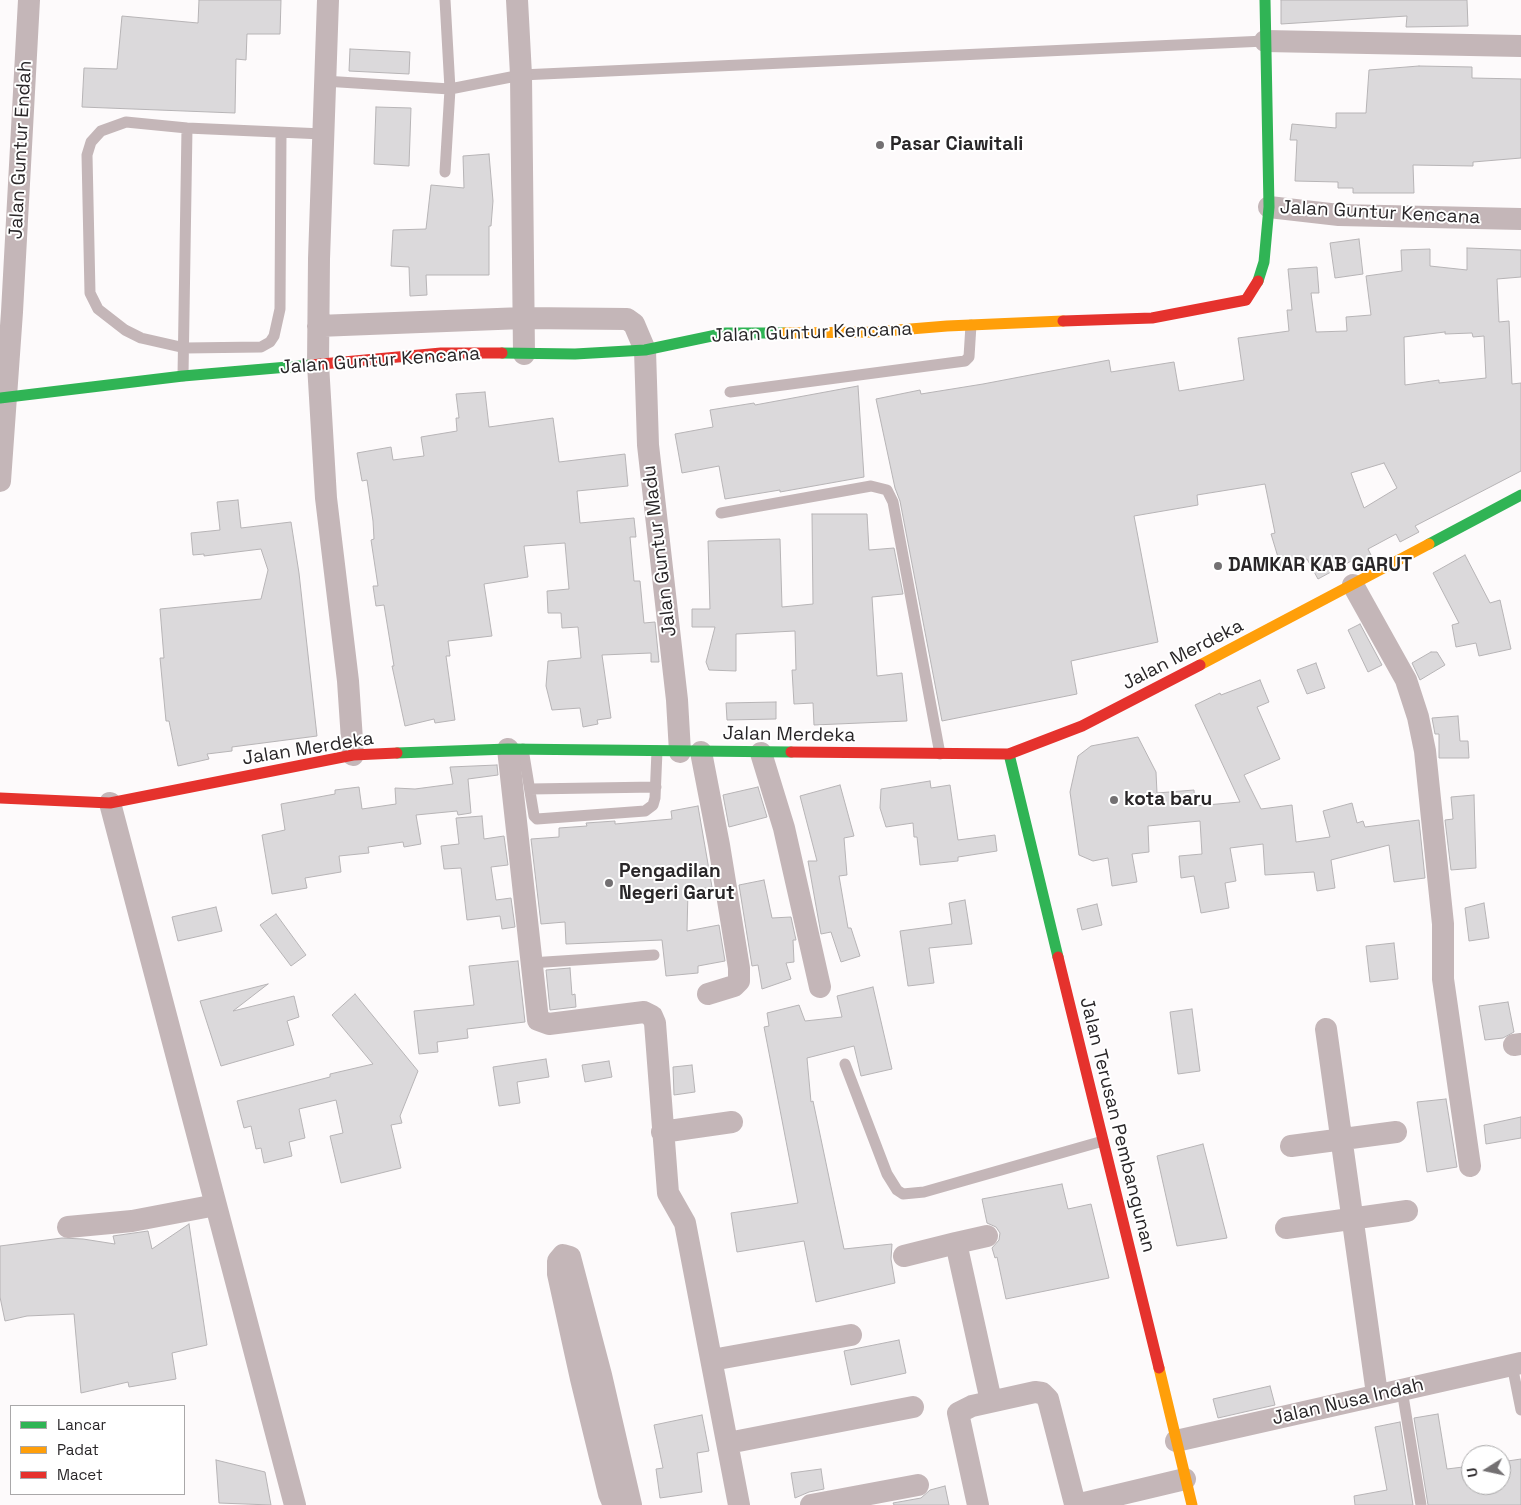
<!DOCTYPE html>
<style>
body{margin:0}
#map{position:relative;width:1521px;height:1505px;overflow:hidden;background:#fdfafb;font-family:"Space Grotesk",sans-serif}
canvas{display:block}
.legend{position:absolute;left:10px;top:1405px;width:175px;height:90px;box-sizing:border-box;background:#fff;border:1px solid #a9a8a9;margin:0;padding:6px 9px;list-style:none;font-size:15px;color:#292628}
.legend li{display:flex;align-items:center;gap:10px;height:25px}
.legend b{width:25px;border:1px solid #a9a8a9}
.north{position:absolute;left:1461px;top:1445px;width:50px;height:50px;box-sizing:border-box;background:#fff;border:1px solid #a9a8a9;border-radius:50%;rotate:260deg;font-size:14px;font-weight:700;line-height:20px;text-align:center;color:#292628}
.north::after{content:'';display:block;margin:auto;width:18px;height:22px;background:#737072;clip-path:polygon(50% 0,100% 100%,50% 72%,0 100%)}
</style>
<div id="map">
<canvas width="1521" height="1505"></canvas>
<ul class="legend">
<li><b style="height:6px;background:#30b455"></b>Lancar</li>
<li><b style="height:6px;background:#ff9f0a"></b>Padat</li>
<li><b style="height:6px;background:#e5322d"></b>Macet</li>
</ul>
<div class="north">U</div>
</div>
<script>
const c = document.querySelector('canvas').getContext('2d');
c.lineJoin = 'round';
function paint(path, color) {
  c.fillStyle = color;
  c.fill(path, 'evenodd');
}
function poly(rows) {
  const path = new Path2D();
  for (const r of rows) {
    path.moveTo(r[0], r[1]);
    for (let i = 2; i < r.length; i += 2) path.lineTo(r[i], r[i + 1]);
  }
  return path;
}
function trace(path, color, width, dash) {
  c.strokeStyle = color;
  c.lineWidth = width;
  c.lineCap = dash ? 'butt' : 'round';
  c.setLineDash(dash || []);
  c.stroke(path);
}
function write(font, color, halo, rows, align = 'center') {
  c.font = font + ' "Space Grotesk",sans-serif';
  c.lineWidth = 4;
  c.setLineDash([]);
  c.textBaseline = 'middle';
  c.strokeStyle = halo;
  c.fillStyle = color;
  for (const [text, x, y, turn = 0] of rows) {
    c.save();
    c.translate(x, y);
    c.rotate((+turn || 0) * Math.PI / 180);
    c.textAlign = isNaN(turn) ? turn : align;
    if (halo) c.strokeText(text, 0, 0);
    c.fillText(text, 0, 0);
    c.restore();
  }
}
const building = poly([
 [199,0,281,0,280,34,247,34,246,60,236,59,235,113,82,107,84,68,117,69,122,16,198,23,199,0],
 [1281,0,1467,0,1468,26,1406,27,1407,16,1281,24,1281,0],
 [350,49,410,52,409,74,349,71,350,49],
 [1419,66,1472,67,1472,78,1521,79,1521,158,1473,162,1473,166,1413,165,1414,193,1353,193,1353,188,1338,188,1338,182,1295,181,1297,140,1290,140,1292,124,1336,128,1336,113,1366,113,1369,70,1419,66],
 [376,107,411,108,409,166,374,164,376,107],
 [489,154,493,201,491,226,489,226,489,275,426,275,427,295,410,296,409,267,391,266,393,230,426,229,431,185,464,188,463,156,489,154],
 [1359,239,1363,274,1335,278,1330,243,1359,239],
 [1467,248,1521,250,1521,277,1497,279,1499,322,1509,321,1512,384,1521,383,1521,471,1415,526,1419,532,1400,542,1396,534,1368,549,1372,557,1356,566,1353,560,1318,579,1307,559,1281,567,1271,534,1275,533,1265,484,1197,495,1198,505,1134,516,1158,642,1071,661,1077,694,942,721,900,501,895,488,876,399,920,390,921,394,983,384,1109,360,1111,372,1174,362,1179,391,1244,380,1238,338,1289,331,1287,310,1292,310,1288,269,1317,267,1319,293,1311,293,1316,332,1347,331,1346,317,1371,315,1366,276,1402,271,1401,250,1430,249,1430,266,1467,270,1467,248],
 [1445,332,1445,334,1472,333,1473,337,1484,336,1486,378,1439,383,1439,380,1405,385,1404,337,1445,332],
 [1384,463,1397,488,1364,508,1351,473,1384,463],
 [858,386,864,477,780,492,780,490,725,499,719,466,682,473,675,434,713,427,710,410,754,403,755,405,858,386],
 [485,392,489,427,553,418,559,462,625,454,628,486,577,491,580,523,634,518,636,537,630,537,634,581,640,581,644,623,655,622,659,662,651,662,651,653,602,655,611,718,597,720,598,724,583,727,580,708,552,710,546,686,548,661,581,658,578,627,562,628,561,613,548,613,547,591,569,589,565,543,524,546,528,577,484,584,492,636,448,641,450,656,446,656,455,720,435,723,434,719,405,726,392,666,394,666,384,605,376,606,373,586,378,586,371,540,374,539,373,521,367,480,362,481,357,453,391,447,393,460,424,456,421,437,457,431,456,418,459,418,456,394,485,392],
 [238,500,241,528,291,522,299,573,317,736,232,747,232,751,207,754,209,759,178,766,169,721,166,721,160,658,164,658,160,609,261,599,268,570,261,549,204,556,204,554,193,555,191,533,220,530,217,502,238,500],
 [812,514,867,514,869,550,894,548,903,594,872,597,877,676,902,673,907,721,814,725,813,703,794,704,792,670,796,670,795,631,736,634,736,671,709,670,706,662,715,627,692,627,692,609,710,609,708,541,780,539,782,607,813,604,812,514],
 [1465,555,1490,603,1500,600,1511,649,1479,656,1476,643,1456,647,1452,625,1459,623,1433,573,1465,555],
 [1360,624,1382,665,1368,672,1348,630,1360,624],
 [1431,652,1437,652,1445,665,1420,680,1412,663,1431,652],
 [1316,663,1325,688,1307,694,1297,670,1316,663],
 [1260,680,1269,702,1257,707,1280,759,1244,775,1261,809,1292,805,1296,842,1330,837,1323,811,1352,803,1357,823,1363,821,1365,827,1419,820,1425,878,1394,882,1389,845,1331,860,1335,888,1317,891,1314,872,1265,875,1263,844,1230,848,1236,881,1225,883,1229,908,1201,913,1194,876,1181,878,1179,856,1202,854,1200,821,1148,826,1149,852,1132,854,1137,882,1112,886,1108,858,1093,861,1079,855,1070,792,1078,756,1091,746,1138,737,1156,772,1157,793,1194,790,1195,806,1240,802,1195,705,1220,693,1221,695,1260,680],
 [776,702,776,719,727,720,726,703,776,702],
 [1458,716,1460,741,1468,741,1469,758,1439,758,1439,734,1435,734,1432,718,1458,716],
 [497,765,498,775,468,779,471,813,458,815,457,811,416,815,421,844,404,847,403,842,368,847,369,853,339,856,341,872,305,878,307,888,272,894,262,835,285,830,281,804,335,794,335,790,359,787,362,809,396,804,395,788,415,789,453,784,450,767,497,765],
 [930,781,931,788,950,785,958,840,995,835,997,851,958,857,958,861,920,865,917,837,914,837,913,823,886,827,880,808,881,789,930,781],
 [840,785,854,836,844,838,847,875,839,876,848,928,851,928,860,956,841,962,831,932,821,934,808,861,817,861,800,796,840,785],
 [758,787,767,817,729,827,723,795,758,787],
 [1474,795,1476,868,1451,870,1445,820,1453,819,1451,797,1474,795],
 [698,806,712,887,688,891,687,931,719,925,725,961,698,966,698,973,666,976,662,940,566,944,565,922,541,924,531,839,559,837,559,828,587,826,586,823,615,821,615,824,672,819,671,811,698,806],
 [482,816,484,839,504,836,508,865,491,867,496,900,511,898,515,927,502,929,500,916,467,920,461,868,444,869,441,846,459,844,456,818,482,816],
 [764,880,772,918,791,917,796,940,793,940,794,962,786,963,791,979,762,989,758,965,752,966,739,885,764,880],
 [965,900,972,944,929,948,934,983,908,986,900,931,952,924,949,903,965,900],
 [1484,903,1489,938,1469,941,1465,908,1484,903],
 [1097,904,1102,925,1082,930,1077,909,1097,904],
 [216,907,222,931,178,941,172,917,216,907],
 [276,914,306,955,291,966,260,925,276,914],
 [1394,943,1398,979,1370,982,1366,946,1394,943],
 [518,961,525,1022,467,1029,468,1038,437,1042,438,1052,419,1054,414,1011,474,1005,469,966,518,961],
 [570,968,572,995,575,994,576,1007,550,1010,546,970,570,968],
 [268,984,233,1011,294,996,299,1017,287,1021,294,1045,221,1066,200,1001,268,984],
 [873,987,892,1069,861,1076,854,1046,807,1058,811,1102,813,1101,844,1249,892,1244,891,1259,895,1283,816,1302,804,1241,737,1252,731,1213,798,1203,764,1027,769,1026,767,1013,799,1005,805,1021,842,1017,837,996,873,987],
 [355,994,418,1071,400,1116,402,1123,391,1125,401,1168,341,1183,330,1136,343,1133,336,1100,299,1109,305,1138,289,1142,292,1156,264,1163,261,1148,256,1149,251,1126,244,1128,237,1101,330,1077,330,1074,373,1064,332,1015,355,994],
 [1508,1002,1514,1032,1503,1038,1485,1040,1479,1006,1508,1002],
 [1192,1009,1200,1071,1178,1074,1170,1012,1192,1009],
 [546,1059,549,1077,517,1082,520,1103,499,1106,493,1067,546,1059],
 [609,1061,612,1077,585,1082,582,1065,609,1061],
 [692,1065,695,1092,674,1095,673,1067,692,1065],
 [1446,1099,1457,1167,1427,1172,1417,1102,1446,1099],
 [1521,1117,1521,1138,1486,1144,1484,1125,1521,1117],
 [1203,1144,1227,1238,1177,1246,1157,1156,1203,1144],
 [1062,1184,1068,1209,1091,1204,1109,1278,1006,1299,997,1257,995,1258,992,1248,999,1240,1000,1233,996,1227,987,1223,982,1199,1062,1184],
 [189,1224,207,1345,172,1353,176,1379,129,1387,128,1382,81,1393,74,1314,27,1316,5,1321,0,1297,0,1246,62,1238,83,1239,115,1244,113,1236,148,1231,152,1249,189,1224],
 [899,1340,906,1373,851,1385,844,1351,899,1340],
 [1270,1386,1275,1405,1218,1418,1213,1399,1270,1386],
 [1438,1414,1447,1469,1471,1466,1471,1485,1501,1485,1501,1462,1521,1459,1521,1505,1428,1505,1414,1418,1438,1414],
 [702,1415,709,1451,697,1453,702,1492,660,1498,656,1469,663,1468,654,1425,702,1415],
 [1400,1422,1413,1505,1355,1505,1354,1496,1387,1490,1375,1427,1400,1422],
 [216,1460,265,1472,271,1505,219,1503,216,1460],
 [821,1469,824,1489,809,1492,795,1498,791,1473,821,1469],
 [945,1486,949,1505,894,1505,893,1503,921,1498,930,1490,945,1486]
]);
const lane = poly([
 [324,81,450,89,521,75,1265,41],
 [281,134,280,309,274,336,270,342,261,347,185,348,141,338,125,330,98,309,90,293,87,155,91,142,101,131,126,122,187,128,323,134],
 [445,172,450,89,445,0],
 [183,376,187,128],
 [730,392,965,361,969,357,971,325],
 [721,513,871,486,887,490,893,502,940,754],
 [523,749,534,816,537,819,645,811,653,805,655,798,657,751],
 [530,789,656,787],
 [530,963,654,955],
 [845,1064,887,1174,897,1190,903,1194,924,1192,1103,1141],
 [1512,1365,1521,1410],
 [1402,1390,1421,1505]
]);
const street = poly([
 [328,0,319,259,318,364,326,498,348,681,353,755],
 [517,0,521,75,524,354],
 [1265,41,1521,46],
 [1269,207,1339,215,1521,219],
 [318,326,523,318,627,319,634,324,645,350,648,445,677,700,680,752],
 [0,481,12,312,29,0],
 [1353,585,1406,680,1418,717,1425,751,1443,924,1443,979,1470,1166],
 [508,749,538,1020,549,1024,644,1012,652,1016,655,1023,668,1193,685,1223,739,1505],
 [701,752,719,845,739,968,739,981,734,986,708,994],
 [761,753,784,828,820,987],
 [110,803,295,1505],
 [1326,1029,1377,1394],
 [1514,1045,1521,1044],
 [662,1132,732,1122],
 [1291,1146,1396,1132],
 [68,1227,132,1221,216,1205],
 [1286,1228,1407,1211],
 [956,1243,987,1236],
 [904,1256,956,1243,991,1401],
 [712,1360,851,1335],
 [1176,1441,1521,1363],
 [728,1443,913,1407],
 [614,1505,609,1494,581,1379,558,1274,558,1261,563,1255,570,1257,601,1375,631,1505],
 [811,1505,918,1485],
 [978,1505,958,1413,972,1406,1035,1392,1042,1393,1048,1399,1075,1504],
 [1076,1505,1185,1479]
]);
const fast = poly([
 [1258,281,1264,262,1269,207,1265,0],
 [502,353,575,354,645,350,726,333,784,333],
 [0,398,183,376,311,365],
 [1429,544,1521,495],
 [397,753,508,749,791,752],
 [1009,754,1058,957]
]);
const slow = poly([
 [784,333,874,332,947,326,1063,321],
 [1200,665,1429,544],
 [1159,1368,1192,1505]
]);
const jam = poly([
 [1063,321,1152,318,1246,300,1258,281],
 [311,365,441,353,502,353],
 [791,752,1009,754,1082,726,1200,665],
 [0,798,110,803,353,755,397,753],
 [1058,957,1159,1368]
]);
const markers = [
 [880,145,5,"#737072"],
 [1218,566,5,"#737072"],
 [1114,800,5,"#737072"],
 [609,883,5,"#737072"]
];
const poiNames = [
 ["Pasar Ciawitali",890,145],
 ["DAMKAR KAB GARUT",1228,566],
 ["kota baru",1124,800],
 ["Pengadilan",619,872],
 ["Negeri Garut",619,894]
];
const streetNames = [
 ["Jalan Guntur Endah",21,150,-87],
 ["Jalan Guntur Kencana",1380,213,3],
 ["Jalan Guntur Kencana",812,333,-2],
 ["Jalan Guntur Kencana",380,361,-4],
 ["Jalan Guntur Madu",660,551,-97],
 ["Jalan Merdeka",1183,655,-27],
 ["Jalan Merdeka",789,735,1],
 ["Jalan Merdeka",308,749,-9],
 ["Jalan Terusan Pembangunan",1117,1125,76],
 ["Jalan Nusa Indah",1348,1402,-13]
];
paint(building, '#dbd9db');
trace(building, '#b7b4b6', 1);
trace(lane, '#c4b6b8', 11);
trace(street, '#c4b6b8', 22);
trace(fast, '#30b455', 11);
trace(slow, '#ff9f0a', 11);
trace(jam, '#e5322d', 11);
for (const [x, y, r, color] of markers) {
  const dot = new Path2D();
  dot.arc(x, y, r, 0, 2 * Math.PI);
  c.fillStyle = color;
  c.fill(dot);
  trace(dot, '#fff', 2);
}
write('bold 19px', '#292628', '#fff', poiNames, 'left');
write('19px', '#292628', '#fff', streetNames);
</script>
